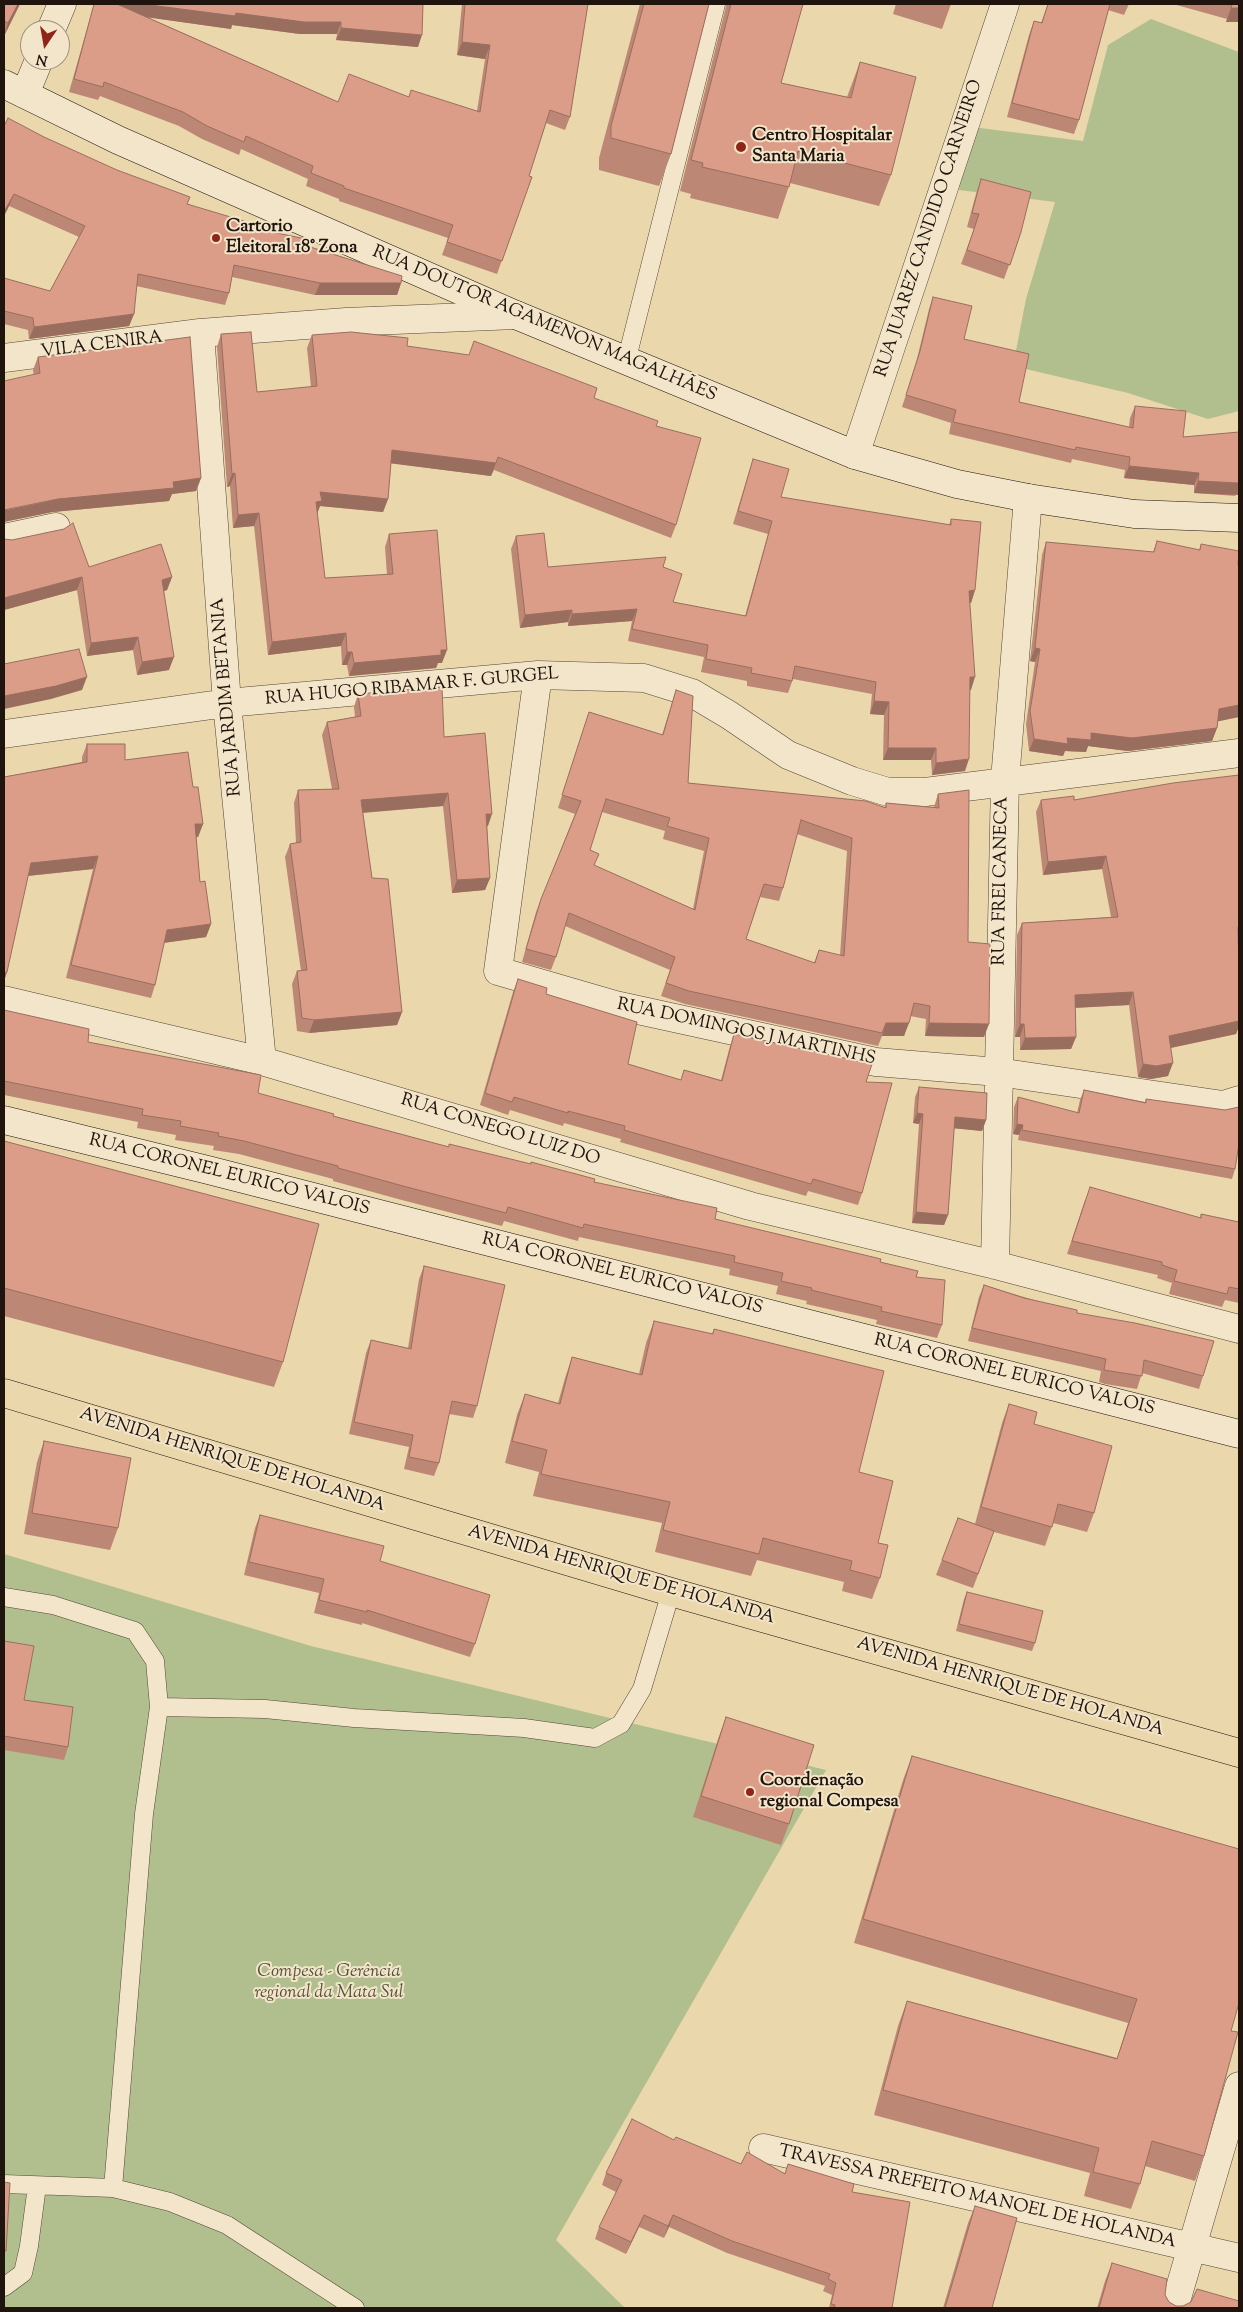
<!DOCTYPE html>
<meta charset="utf-8">
<style>
body{margin:0}
#map{position:relative;width:1243px;height:2312px;overflow:hidden;background:#ebd7ac;font-family:"Sorts Mill Goudy",serif}
canvas{display:block}
.frame{position:absolute;inset:0;border:5px solid #20140f;pointer-events:none}
.north{position:absolute;left:20px;top:20px;width:50px;height:50px;box-sizing:border-box;background:#f2e5c9;border:1px solid #9e917f;border-radius:50%;rotate:192deg;font-size:14px;font-weight:700;line-height:20px;text-align:center;color:#20140f}
.north::after{content:'';display:block;margin:auto;width:18px;height:22px;background:#8f2418;clip-path:polygon(50% 0,100% 100%,50% 72%,0 100%)}
</style>
<div id="map">
<canvas width="1243" height="2312"></canvas>
<div class="frame"></div>
<div class="north">N</div>
</div>
<script>
const c = document.querySelector('canvas').getContext('2d');
c.lineJoin = 'round';
function paint(path, color) {
  c.fillStyle = color;
  c.fill(path, 'evenodd');
}
function poly(rows) {
  const path = new Path2D();
  for (const r of rows) {
    path.moveTo(r[0], r[1]);
    for (let i = 2; i < r.length; i += 2) path.lineTo(r[i], r[i + 1]);
  }
  return path;
}
function trace(path, color, width, dash) {
  c.strokeStyle = color;
  c.lineWidth = width;
  c.lineCap = dash ? 'butt' : 'round';
  c.setLineDash(dash || []);
  c.stroke(path);
}
function write(font, color, halo, rows, align = 'center') {
  c.font = font + ' "Sorts Mill Goudy",serif';
  c.lineWidth = 4;
  c.setLineDash([]);
  c.textBaseline = 'middle';
  c.strokeStyle = halo;
  c.fillStyle = color;
  for (const [text, x, y, turn = 0] of rows) {
    c.save();
    c.translate(x, y);
    c.rotate((+turn || 0) * Math.PI / 180);
    c.textAlign = isNaN(turn) ? turn : align;
    if (halo) c.strokeText(text, 0, 0);
    c.fillText(text, 0, 0);
    c.restore();
  }
}
const green = poly([
 [1151,19,1239,52,1239,411,1208,419,1128,393,1013,366,1026,299,1055,202,959,190,972,127,1083,141,1108,45],
 [4,1554,311,1646,826,1770,556,2240,625,2308,4,2308]
]);
const service = poly([
 [626,362,716,4],
 [4,1597,53,1605,135,1631,155,1661,159,1707,144,1814,113,2188],
 [159,1707,265,1709,354,1718,524,1728,595,1738,621,1724,642,1689,671,1592],
 [4,2184,113,2188,170,2202,227,2225,355,2308],
 [4,2287,23,2273,29,2246,37,2186]
]);
const minor = poly([
 [51,30,62,4],
 [25,94,39,60],
 [200,333,227,703,262,1061],
 [4,358,200,333,346,322,516,315],
 [855,455,1005,4],
 [4,538,56,527],
 [538,675,498,971,615,1005,876,1062,998,1072,1223,1105,1239,1100],
 [4,734,227,703,538,675,644,678,692,693,729,715,788,755,852,781,888,792,925,792,1239,753],
 [4,1000,262,1061,750,1206,995,1265,1239,1329],
 [995,1265,1005,780,1028,498],
 [763,2148,1239,2258],
 [1174,2308,1239,2086]
]);
const secondary = poly([
 [4,84,118,140,516,315,855,455,957,484,1028,498,1134,514,1239,518],
 [4,1120,208,1170,1239,1434]
]);
const primary = poly([
 [4,1393,671,1592,1239,1753]
]);
const wall = poly([
 [4,4,20,4,4,36],
 [94,4,423,4,418,47,336,40,337,34,300,34,232,25,231,29,147,17,338,102,409,97,477,111,485,59,457,55,462,4,588,4,570,117,565,130,546,123,529,176,532,177,497,274,442,255,448,238,339,201,339,199,306,186,308,179,241,149,239,155,202,139,179,126,100,96,98,100,69,92],
 [640,4,709,4,671,154,659,186,599,170,599,158],
 [726,4,803,4,781,83,847,97,860,62,891,175,879,206,790,183,778,219,690,198,691,194,680,191,726,6],
 [896,4,951,4,942,29,893,14],
 [1048,4,1129,4,1124,15,1108,10,1079,120,1074,134,1007,117,1029,35,1034,21,1041,23],
 [1173,4,1239,4,1239,22,1226,22,1227,19],
 [4,126,44,137,188,204,243,226,304,245,401,283,397,295,315,295,232,277,229,293,225,305,136,286,134,314,129,326,29,339,28,330,4,324,4,278,50,291,79,237,9,206,4,216],
 [981,179,1021,232,1004,279,961,264,974,229,967,227,976,194],
 [933,297,964,339,1019,402,1129,427,1130,418,1135,406,1183,437,1236,496,1194,493,1194,485,1124,478,1125,470,1072,459,1071,463,949,434,951,423,902,407,916,363,929,309],
 [221,334,257,392,311,387,307,348,312,335,407,346,594,398,656,426,676,525,671,538,494,470,491,476,391,463,388,499,383,512,320,506,317,514,325,578,387,575,385,547,389,534,442,663,438,663,436,668,349,676,347,665,342,665,341,646,268,655,254,526,233,528,230,486,227,487,217,347],
 [38,357,201,478,196,491,172,494,169,501,53,512,33,370],
 [753,459,781,497,949,525,951,519,975,590,971,603,970,603,971,690,970,690,965,771,932,775,931,760,883,760,884,715,870,714,872,694,793,679,788,693,747,686,747,681,701,672,704,657,628,641,632,621,568,626,568,622,520,628,511,549,516,536,548,567,663,567,673,602,745,616,768,534,733,524],
 [4,539,89,567,172,577,167,590,164,591,169,670,137,675,133,650,87,656,77,590,4,610],
 [1157,541,1199,550,1201,544,1238,565,1239,565,1239,717,1218,721,1217,728,1212,741,1128,751,1088,746,1086,752,1065,751,1063,756,1029,751,1026,724,1035,662,1030,661,1042,555,1046,542,1153,552],
 [676,690,688,783,885,807,886,803,934,807,938,794,968,942,984,1037,925,1036,926,1019,910,1016,904,1036,882,1036,878,1046,685,1004,661,996,670,970,565,926,556,957,551,970,522,962,536,912,575,814,558,808,589,712,662,735],
 [602,812,665,831,663,839,704,851,693,909,595,866,590,850],
 [797,834,847,851,840,956,819,950,814,963,746,939,760,897,779,901,783,888],
 [358,694,444,737,488,826,487,826,490,878,485,890,452,893,443,806,363,813,372,878,402,1012,397,1025,309,1033,297,1031,292,984,297,971,301,971,285,857,290,844,296,843,294,803,298,790,332,789,322,735,327,722,355,717,354,707],
 [87,744,125,760,193,787,203,824,198,837,196,837,200,882,211,924,206,937,164,943,155,985,151,998,66,978,93,869,28,876,7,972,4,981,4,777,82,762,82,757],
 [1239,775,1239,939,1238,939,1239,970,1239,1026,1236,1034,1171,1048,1168,1076,1151,1079,1138,1077,1129,1005,1075,1008,1076,1037,1071,1049,1020,1050,1020,1037,1015,1037,1017,935,1022,923,1111,917,1102,869,1043,875,1036,812,1041,800,1074,800],
 [518,979,546,994,628,1064,681,1080,684,1070,721,1080,730,1046,734,1034,866,1082,862,1193,858,1205,808,1191,806,1196,620,1142,621,1139,564,1123,563,1126,510,1110,508,1115,480,1105,513,992],
 [4,1010,88,1042,333,1116,448,1147,594,1182,715,1219,880,1262,916,1277,942,1325,937,1338,876,1324,877,1320,806,1304,807,1301,776,1294,778,1286,729,1275,730,1269,579,1237,578,1241,504,1221,502,1226,398,1199,333,1181,333,1179,239,1154,213,1150,214,1146,175,1140,176,1135,137,1128,138,1122,4,1095],
 [919,1087,986,1120,982,1131,954,1128,948,1215,944,1225,912,1223,919,1124,913,1123,915,1097],
 [1084,1090,1145,1102,1146,1099,1235,1169,1232,1179,1018,1140,1019,1135,1013,1134,1014,1107,1018,1097,1077,1113,1080,1100],
 [4,1141,283,1362,274,1387,4,1316],
 [1085,1200,1200,1218,1201,1214,1239,1222,1239,1303,1225,1300,1222,1307,1169,1294,1172,1283,1157,1278,1158,1275,1067,1254],
 [424,1266,477,1406,473,1418,449,1414,439,1463,434,1476,404,1469,409,1447,349,1434,366,1353,371,1340,408,1348,419,1279],
 [984,1285,1077,1313,1203,1376,1199,1389,1142,1373,1137,1389,1105,1384,1099,1382,1101,1371,968,1341,979,1297],
 [654,1321,712,1334,714,1329,859,1472,878,1543,880,1578,872,1599,842,1591,844,1582,757,1560,751,1576,655,1552,662,1523,533,1496,539,1472,505,1463,517,1415,525,1394,558,1403,565,1378,572,1357,639,1374,646,1343],
 [1009,1404,1094,1513,1087,1532,1053,1523,1045,1546,994,1532,973,1588,936,1575,958,1518,975,1524,1002,1423],
 [44,1441,118,1528,110,1550,24,1534,37,1462],
 [260,1515,380,1561,475,1644,470,1657,362,1623,362,1625,314,1613,319,1593,244,1575,255,1528],
 [967,1592,1035,1643,1032,1651,956,1631,964,1599],
 [4,1641,24,1700,68,1747,64,1760,4,1750],
 [726,1717,789,1824,781,1845,693,1817,718,1739],
 [912,1756,1231,2031,1204,2156,1195,2181,1145,2166,1140,2184,1131,2209,1084,2196,1090,2173,874,2115,898,2026,907,2001,1117,2058,1128,2023,854,1943,903,1780],
 [674,2140,741,2164,785,2173,852,2192,892,2308,829,2308,832,2295,823,2291,825,2286,727,2253,669,2227,664,2238,639,2227,626,2254,595,2239,599,2227,616,2192,602,2185,606,2173],
 [975,2206,992,2308,943,2308,968,2223],
 [1112,2263,1165,2295,1169,2302,1176,2306,1239,2308,1097,2308,1105,2281]
]);
const shadedWall = poly([
 [18,4,20,4,4,36,8,23],
 [105,4,142,4,341,22,337,34,300,34,232,25,231,29,102,11],
 [1231,8,1239,8,1239,22,1226,22],
 [341,28,422,35,418,47,336,40],
 [462,42,490,45,485,59,457,55],
 [14,194,9,206,4,216,4,212],
 [320,283,401,283,397,295,315,295],
 [134,314,129,326,29,339,34,327],
 [392,450,496,463,491,476,388,463],
 [1129,466,1199,473,1194,485,1124,478],
 [235,473,230,486,227,487,232,474],
 [201,478,196,491,172,494,169,501,53,512,4,522,4,510,6,510,58,499],
 [1198,481,1239,483,1239,495,1194,493],
 [320,492,388,499,383,512,320,506,317,514,316,502],
 [259,513,254,526,233,528,238,515],
 [82,577,77,590,4,610,4,598],
 [172,577,167,590,157,593,162,580],
 [975,590,971,603,965,603,969,591],
 [637,609,632,621,568,626,572,614],
 [572,610,568,622,520,628,525,615],
 [346,633,341,646,268,655,272,642],
 [138,637,133,650,87,656,91,643],
 [1035,648,1040,649,1035,662,1030,661],
 [441,650,447,650,442,663,438,663,436,668,349,676,354,663],
 [347,652,352,652,347,665,342,665],
 [174,657,169,670,137,675,142,662],
 [87,677,82,690,51,699,4,709,4,696],
 [970,677,975,677,971,690,965,690],
 [874,701,889,702,884,715,870,714],
 [1239,705,1239,717,1215,722,1219,709],
 [1217,728,1212,741,1128,751,1088,746,1086,752,1065,751,1063,756,1029,751,1034,739,1091,733],
 [888,748,936,748,931,760,883,760],
 [969,759,965,771,932,775,936,763],
 [448,793,443,806,357,813,361,800],
 [486,814,492,814,488,826,481,827],
 [195,824,203,824,198,837,191,838],
 [98,856,93,869,26,876,31,863],
 [1106,856,1102,869,1043,875,1048,862],
 [490,878,485,890,452,893,457,880],
 [211,924,206,937,162,943,167,930],
 [1238,927,1239,927,1239,939,1233,939],
 [7,972,4,981,4,973],
 [1133,992,1129,1005,1070,1008,1075,995],
 [402,1012,397,1025,309,1033,314,1020],
 [1239,1021,1239,1026,1236,1034,1165,1049,1169,1036],
 [886,1023,909,1023,904,1036,882,1036],
 [929,1023,989,1024,984,1037,925,1036],
 [1020,1024,1024,1024,1020,1037,1015,1037],
 [1076,1037,1071,1049,1020,1050,1025,1038],
 [1173,1063,1168,1076,1151,1079,1138,1077,1143,1064],
 [917,1113,923,1114,919,1124,913,1123],
 [955,1117,986,1120,982,1131,951,1128],
 [1017,1124,1023,1125,1019,1135,1013,1134],
 [916,1212,948,1215,944,1225,912,1223],
 [644,2215,639,2227,626,2254,631,2242],
 [673,2215,669,2227,664,2238,668,2226]
]);
const building = poly([
 [4,4,18,4,8,23,4,21,4,4],
 [94,4,117,4,338,102,349,74,409,97,411,90,480,112,490,45,462,42,465,4,588,4,570,117,550,110,529,176,532,177,502,261,447,242,453,225,344,188,344,186,311,173,313,166,246,136,244,142,207,126,183,112,104,82,103,87,74,79,94,4],
 [142,4,423,4,422,35,341,28,341,22,304,22,236,13,235,16,142,4],
 [644,4,709,4,671,154,611,138,611,126,644,4],
 [731,4,803,4,781,83,851,98,860,62,916,77,891,175,798,151,789,187,702,167,703,163,691,160,731,4],
 [1048,4,1110,4,1079,120,1012,103,1034,21,1042,23,1048,4],
 [1228,4,1239,4,1239,8,1231,8,1232,5,1228,4],
 [8,118,44,137,117,170,190,197,187,204,244,221,243,226,306,239,304,245,402,276,401,283,320,283,234,265,229,293,138,274,134,314,34,327,33,318,4,311,4,278,50,291,85,226,14,194,4,212,4,126,8,118],
 [981,179,1031,192,1021,232,1010,265,967,250,979,214,972,213,981,179],
 [933,297,972,306,964,339,1029,354,1019,402,1133,428,1135,406,1186,411,1183,437,1239,432,1239,483,1198,481,1199,473,1129,466,1130,457,1076,447,1075,450,953,422,956,410,906,395,920,351,933,297],
 [251,332,257,392,317,386,312,335,351,332,408,338,407,346,469,355,474,341,597,388,594,398,658,421,656,426,701,438,676,525,498,457,496,463,392,450,388,499,320,492,322,501,316,502,325,578,393,574,389,534,437,530,447,650,441,650,441,655,354,663,352,652,347,652,346,633,272,642,259,513,238,515,235,473,232,474,221,334,251,332],
 [190,337,201,478,173,482,174,488,58,499,4,510,4,381,40,373,38,357,190,337],
 [753,459,789,469,781,497,951,525,951,519,981,522,975,590,969,591,975,677,970,677,969,759,936,763,936,748,888,748,889,702,874,701,876,682,795,666,792,681,751,673,752,668,706,659,708,645,632,629,637,609,572,614,572,610,525,615,516,536,544,533,548,567,666,557,663,567,682,574,673,602,746,616,772,521,738,511,753,459],
 [73,523,89,567,161,544,172,577,162,580,174,657,142,662,138,637,91,643,82,577,4,598,4,539,12,540,64,529,73,523],
 [1157,541,1200,550,1201,544,1239,551,1238,565,1239,565,1239,705,1219,709,1217,728,1132,738,1091,733,1091,740,1067,738,1068,744,1034,739,1030,711,1040,649,1035,648,1046,542,1154,552,1157,541],
 [79,649,87,677,56,686,4,696,4,664,79,649],
 [442,687,444,737,485,733,492,814,486,814,490,878,457,880,448,793,361,800,372,878,388,879,402,1012,314,1020,302,1018,297,971,307,970,290,844,301,842,298,790,339,789,327,722,361,716,358,694,442,687],
 [676,690,693,696,688,783,866,801,886,808,886,803,939,808,938,794,969,790,968,942,990,944,989,1024,929,1023,930,1006,914,1003,909,1023,886,1023,882,1033,689,991,666,983,675,957,569,913,556,957,526,949,541,899,581,801,562,795,589,712,663,735,676,690],
 [606,799,670,818,667,826,709,838,695,910,594,865,599,854,590,850,606,799],
 [801,820,852,838,844,956,819,950,815,963,746,939,764,884,783,888,801,820],
 [87,744,125,744,125,760,188,752,193,787,198,787,203,824,195,824,200,882,205,881,211,924,167,930,155,985,71,965,98,856,31,863,7,972,4,973,4,777,87,762,87,744],
 [1239,775,1239,927,1238,927,1239,970,1239,1021,1169,1036,1173,1063,1156,1066,1143,1064,1133,992,1075,995,1076,1037,1025,1038,1024,1024,1020,1024,1022,923,1118,917,1106,856,1048,862,1041,800,1074,796,1074,800,1173,783,1239,775],
 [518,979,547,988,546,994,637,1022,628,1064,681,1080,684,1070,722,1081,734,1034,872,1064,866,1082,892,1083,862,1193,813,1179,811,1184,624,1130,625,1126,568,1111,568,1113,514,1097,512,1102,485,1093,518,979],
 [4,1010,89,1029,88,1042,261,1075,258,1093,334,1114,333,1116,449,1147,449,1144,531,1164,531,1162,595,1179,594,1182,717,1208,715,1219,881,1259,880,1262,918,1271,916,1277,945,1280,942,1325,881,1311,882,1307,811,1290,812,1288,781,1281,783,1273,734,1262,735,1256,584,1224,583,1228,508,1207,506,1213,403,1186,338,1168,338,1166,244,1141,218,1136,219,1133,180,1126,181,1121,142,1115,143,1109,4,1081,4,1010],
 [919,1087,987,1093,986,1120,955,1117,948,1215,916,1212,923,1114,917,1113,919,1087],
 [1084,1090,1146,1103,1146,1099,1225,1110,1239,1107,1239,1144,1235,1169,1022,1130,1023,1125,1017,1124,1018,1097,1079,1113,1084,1090],
 [4,1141,319,1224,283,1362,4,1288,4,1141],
 [1090,1187,1201,1218,1201,1214,1239,1222,1239,1289,1229,1287,1227,1294,1174,1281,1177,1270,1162,1265,1162,1262,1072,1241,1090,1187],
 [424,1266,505,1285,477,1406,452,1401,439,1463,409,1457,413,1435,354,1422,371,1340,411,1349,424,1266],
 [984,1285,1024,1298,1077,1310,1077,1313,1135,1323,1214,1341,1203,1376,1144,1360,1142,1376,1110,1371,1104,1370,1106,1359,972,1328,984,1285],
 [654,1321,713,1334,714,1329,884,1371,859,1472,893,1481,878,1543,888,1545,880,1578,850,1570,852,1561,763,1538,759,1554,663,1530,670,1502,541,1474,547,1450,512,1441,525,1394,560,1404,572,1357,642,1375,654,1321],
 [1009,1404,1037,1412,1034,1424,1112,1446,1094,1513,1058,1504,1052,1527,981,1507,1009,1404],
 [44,1441,131,1458,118,1528,32,1513,44,1441],
 [260,1515,384,1546,380,1561,490,1595,475,1644,367,1610,367,1612,319,1600,324,1579,249,1562,260,1515],
 [958,1518,994,1531,978,1574,942,1560,958,1518],
 [967,1592,1043,1611,1035,1643,959,1624,967,1592],
 [4,1641,34,1646,24,1700,73,1707,68,1747,4,1736,4,1641],
 [726,1717,814,1745,789,1824,701,1796,726,1717],
 [912,1756,1239,1849,1239,2003,1231,2031,1238,2032,1204,2156,1152,2141,1140,2184,1093,2172,1099,2148,883,2090,907,2001,1117,2059,1137,1999,863,1919,912,1756],
 [632,2119,674,2140,676,2137,741,2164,747,2152,785,2174,788,2164,854,2184,852,2192,910,2202,892,2308,834,2308,835,2305,831,2304,836,2283,828,2279,830,2274,732,2241,673,2215,668,2226,644,2215,631,2242,599,2227,622,2180,606,2173,632,2119],
 [4,2182,10,2183,6,2251,4,2251,4,2182],
 [975,2206,1017,2218,992,2308,945,2308,975,2206],
 [1112,2263,1167,2279,1165,2295,1169,2302,1176,2306,1183,2306,1191,2302,1197,2289,1239,2301,1239,2308,1099,2308,1112,2263]
]);
const markers = [
 [741,147,6,"#8f2418"],
 [216,238,5,"#8f2418"],
 [750,1792,5,"#8f2418"]
];
const poiNames = [
 ["Centro Hospitalar",752,137],
 ["Santa Maria",752,158],
 ["Cartorio",226,228],
 ["Eleitoral 18° Zona",226,249],
 ["Coordenação",760,1782],
 ["regional Compesa",760,1803]
];
const streetNames = [
 ["RUA JUAREZ CANDIDO CARNEIRO",930,229,-72],
 ["RUA DOUTOR AGAMENON MAGALHÃES",544,325,23],
 ["VILA CENIRA",102,346,-7],
 ["RUA HUGO RIBAMAR F. GURGEL",412,688,-5],
 ["RUA JARDIM BETANIA",228,697,-95],
 ["RUA FREI CANECA",1002,881,-89],
 ["RUA DOMINGOS J MARTINHS",746,1033,12],
 ["RUA CONEGO LUIZ DO",500,1131,17],
 ["RUA CORONEL EURICO VALOIS",229,1176,14],
 ["RUA CORONEL EURICO VALOIS",622,1275,14],
 ["RUA CORONEL EURICO VALOIS",1014,1376,14],
 ["AVENIDA HENRIQUE DE HOLANDA",232,1461,17],
 ["AVENIDA HENRIQUE DE HOLANDA",621,1576,16],
 ["AVENIDA HENRIQUE DE HOLANDA",1010,1688,16],
 ["TRAVESSA PREFEITO MANOEL DE HOLANDA",977,2198,13]
];
const parkNames = [
 ["Compesa - Gerência",329,1973],
 ["regional da Mata Sul",329,1994]
];
paint(green, '#b1bf8e');
trace(service, '#534536', 19);
trace(minor, '#534536', 29);
trace(secondary, '#20140f', 29);
trace(primary, '#20140f', 29);
trace(service, '#f2e5c9', 18);
trace(minor, '#f2e5c9', 28);
trace(secondary, '#f2e5c9', 28);
trace(primary, '#ebd7ac', 28);
paint(wall, '#bd8775');
paint(shadedWall, '#9a6e5f');
paint(building, '#dc9d88');
trace(building, '#9a6e5f', 1);
for (const [x, y, r, color] of markers) {
  const dot = new Path2D();
  dot.arc(x, y, r, 0, 2 * Math.PI);
  c.fillStyle = color;
  c.fill(dot);
  trace(dot, '#f2e5c9', 2);
}
write('bold 18px', '#20140f', '#f2e5c9', poiNames, 'left');
write('18px', '#20140f', '#f2e5c9', streetNames);
write('italic 18px', '#53503b', '#f2e5c9', parkNames);
</script>
